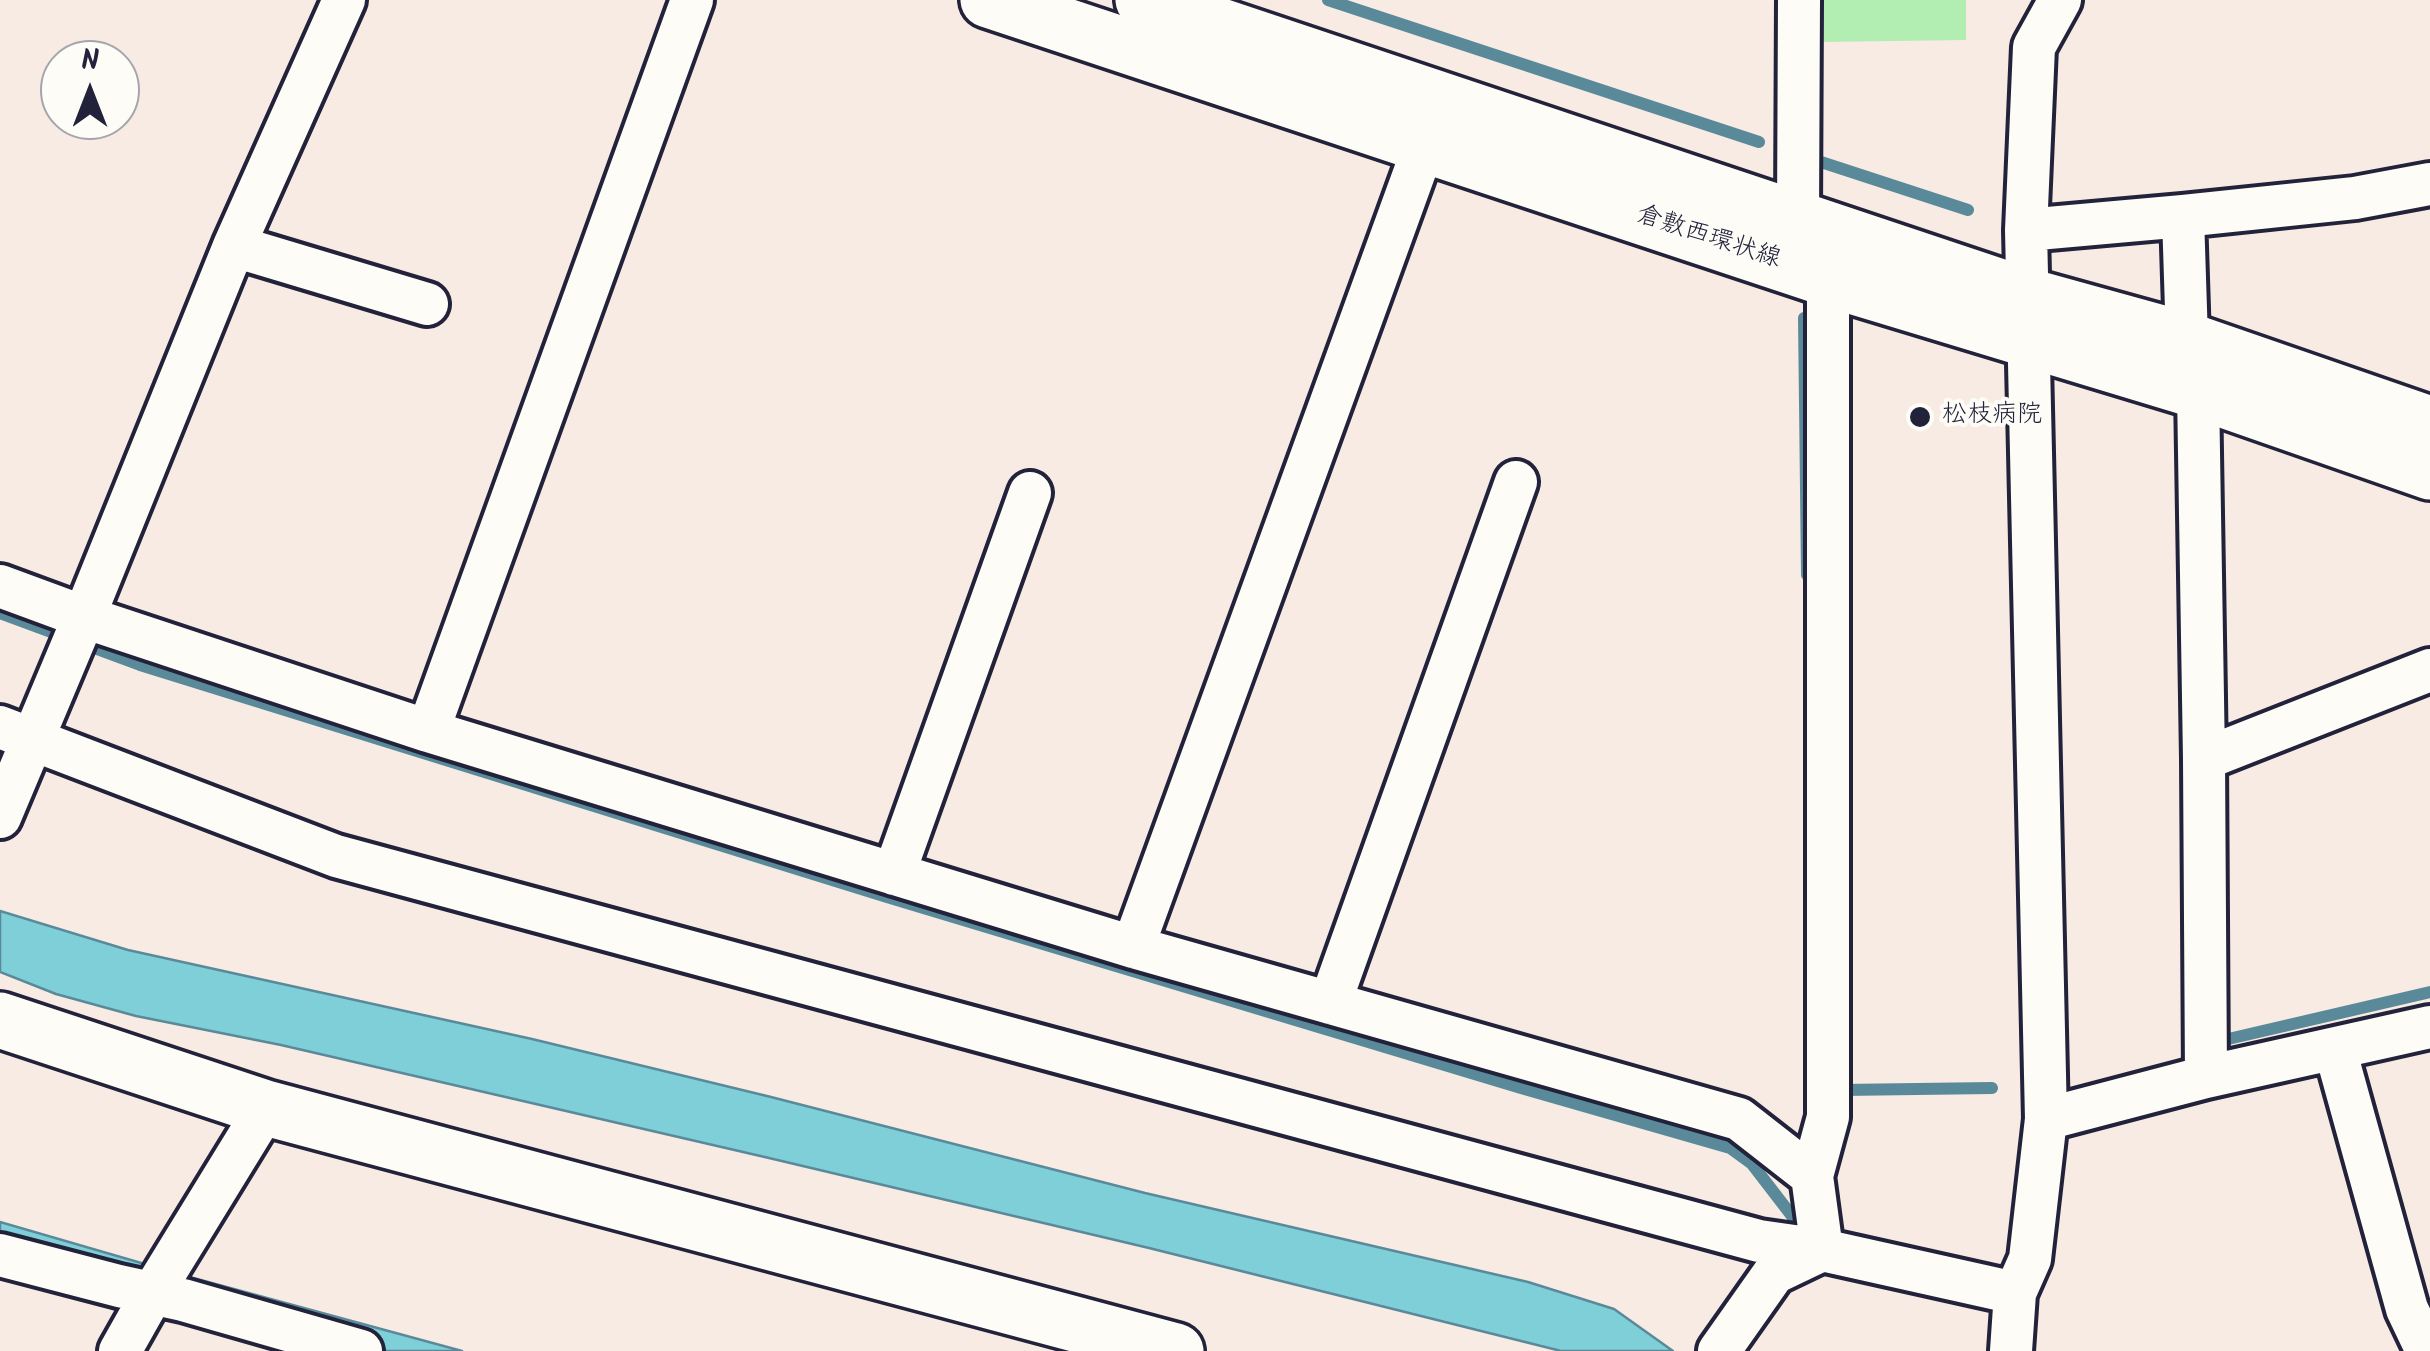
<!DOCTYPE html>
<meta charset="utf-8">
<style>
body{margin:0}
#map{position:relative;width:2430px;height:1351px;overflow:hidden;background:#f7ebe4;font-family:Kalam,sans-serif}
canvas{display:block}
.north{position:absolute;left:40px;top:40px;width:100px;height:100px;box-sizing:border-box;background:#fdfcf7;border:2px solid #a5a5ac;border-radius:50%;rotate:0deg;font-size:28px;font-weight:700;line-height:40px;text-align:center;color:#22223b}
.north::after{content:'';display:block;margin:auto;width:35px;height:45px;background:#22223b;clip-path:polygon(50% 0,100% 100%,50% 72%,0 100%)}
</style>
<div id="map">
<canvas width="2430" height="1351"></canvas>
<div class="north">N</div>
</div>
<script>
const c = document.querySelector('canvas').getContext('2d');
c.lineJoin = 'round';
function paint(path, color) {
  c.fillStyle = color;
  c.fill(path, 'evenodd');
}
function poly(rows) {
  const path = new Path2D();
  for (const r of rows) {
    path.moveTo(r[0], r[1]);
    for (let i = 2; i < r.length; i += 2) path.lineTo(r[i], r[i + 1]);
  }
  return path;
}
function trace(path, color, width, dash) {
  c.strokeStyle = color;
  c.lineWidth = width;
  c.lineCap = dash ? 'butt' : 'round';
  c.setLineDash(dash || []);
  c.stroke(path);
}
function write(font, color, halo, rows, align = 'center') {
  c.font = font + ' Kalam,"Klee One",sans-serif';
  c.lineWidth = 8;
  c.setLineDash([]);
  c.textBaseline = 'middle';
  c.strokeStyle = halo;
  c.fillStyle = color;
  for (const [text, x, y, turn = 0] of rows) {
    c.save();
    c.translate(x, y);
    c.rotate((+turn || 0) * Math.PI / 180);
    c.textAlign = isNaN(turn) ? turn : align;
    if (halo) c.strokeText(text, 0, 0);
    c.fillText(text, 0, 0);
    c.restore();
  }
}
const green = poly([
 [1820,0,1966,0,1966,40,1820,42]
]);
const water = poly([
 [0,911,128,950,532,1039,771,1097,1145,1193,1528,1282,1614,1309,1673,1351,1561,1351,1149,1248,769,1158,281,1045,136,1016,56,994,0,972,0,911],
 [0,1222,186,1276,462,1351,385,1351,185,1294,0,1245,0,1222]
]);
const stream = poly([
 [1328,0,1759,142],
 [1821,162,1968,210],
 [1804,318,1807,575],
 [0,613,140,665,887,897,1521,1088,1730,1148,1752,1164,1792,1216,1794,1222],
 [2224,1040,2430,992],
 [1842,1090,1992,1088]
]);
const street = poly([
 [2183,216,2187,340],
 [1798,217,1799,0],
 [2026,230,2183,216,2355,198,2430,184],
 [234,246,427,304],
 [2198,391,2204,759,2206,1077],
 [0,586,84,617,428,731,1133,947,1739,1119,1812,1176],
 [0,727,336,856,1759,1241,1822,1250,2015,1293,2011,1351],
 [428,731,692,0],
 [2204,759,2430,670],
 [0,817,84,617,234,246,344,0],
 [894,874,1030,493],
 [1133,947,1435,116],
 [1330,1003,1516,482],
 [2335,1049,2407,1309,2427,1351],
 [2046,1119,2026,230,2034,47,2060,0],
 [0,1255,119,1286,183,1300,361,1351],
 [2015,1293,2030,1259,2046,1119,2206,1077,2430,1027],
 [120,1351,155,1289,266,1108],
 [1719,1351,1774,1273,1822,1250,1812,1176,1828,1117,1828,279]
]);
const secondary = poly([
 [988,0,1828,279,2198,391,2430,472],
 [1143,0,2028,296,2187,340,2430,424],
 [0,1020,266,1108,1176,1351]
]);
const markers = [
 [1920,417,12,"#22223b"]
];
const streetNames = [
 ["倉敷西環状線",1708,239,18]
];
const poiNames = [
 ["松枝病院",1942,417]
];
paint(green, '#b2edb2');
paint(water, '#7fcfd9');
trace(water, '#5a8a9a', 2.5);
trace(stream, '#5a8a9a', 12);
trace(street, '#22223b', 50);
trace(secondary, '#22223b', 62);
trace(street, '#fdfcf7', 42);
trace(secondary, '#fdfcf7', 55);
for (const [x, y, r, color] of markers) {
  const dot = new Path2D();
  dot.arc(x, y, r, 0, 2 * Math.PI);
  c.fillStyle = color;
  c.fill(dot);
  trace(dot, '#fdfcf7', 4);
}
write('25px', '#22223b', '#fdfcf7', streetNames);
write('25px', '#22223b', '#fdfcf7', poiNames, 'left');
</script>
